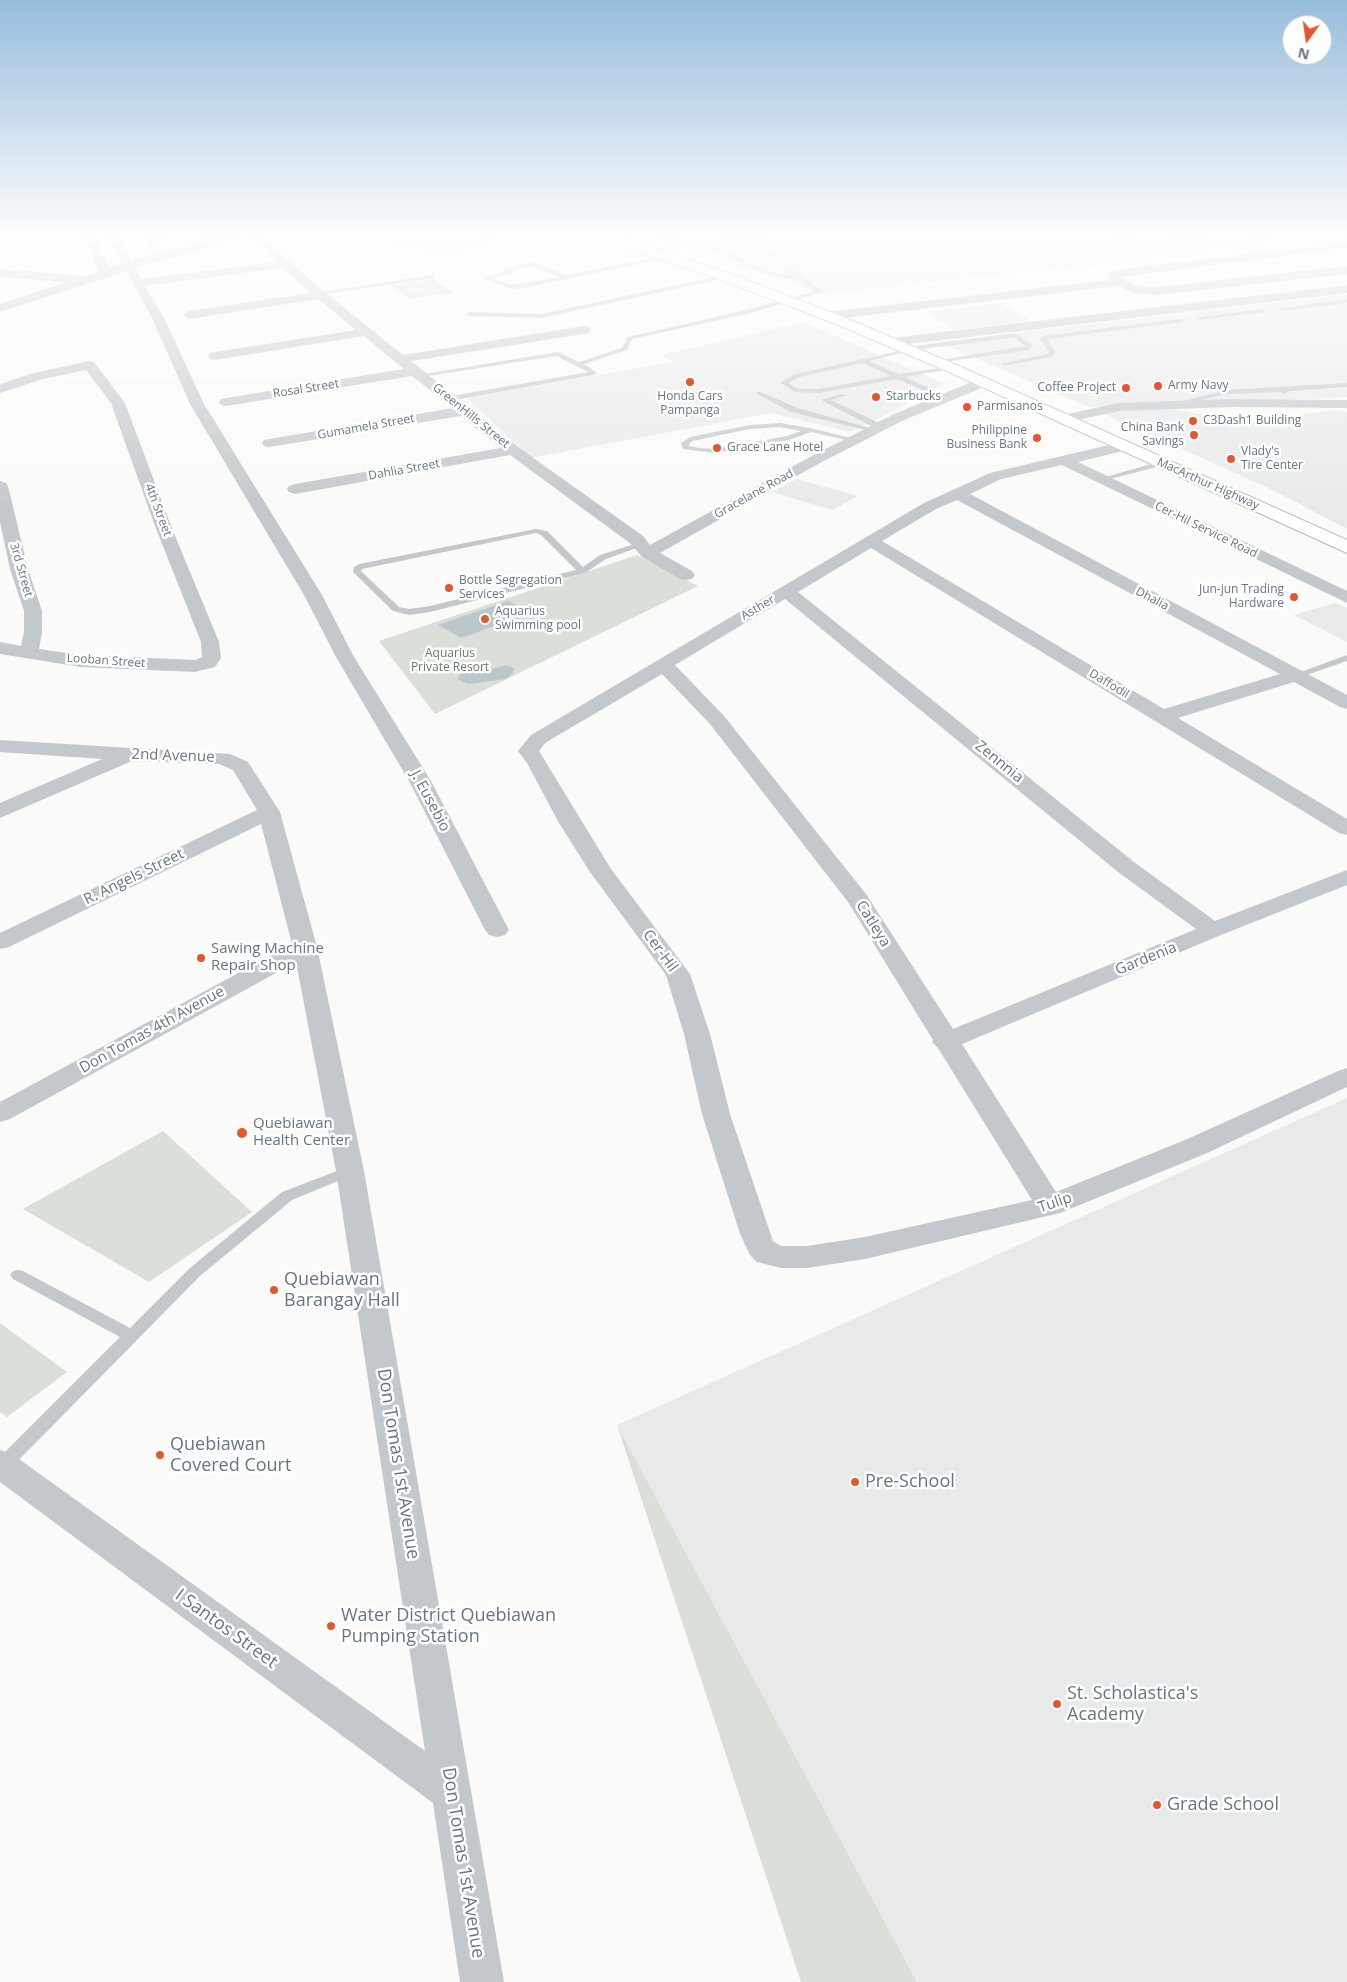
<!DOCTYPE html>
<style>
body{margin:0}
#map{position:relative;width:1347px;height:1982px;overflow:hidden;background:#fafaf8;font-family:"Open Sans",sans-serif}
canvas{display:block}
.north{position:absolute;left:1282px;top:15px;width:50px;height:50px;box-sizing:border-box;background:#fff;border:1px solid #c1c8cd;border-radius:50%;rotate:194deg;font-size:14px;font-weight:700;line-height:20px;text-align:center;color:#657683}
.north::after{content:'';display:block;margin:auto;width:18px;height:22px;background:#e4572e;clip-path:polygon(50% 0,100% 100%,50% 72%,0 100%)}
</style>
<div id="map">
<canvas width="1347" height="1982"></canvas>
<div class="north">N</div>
</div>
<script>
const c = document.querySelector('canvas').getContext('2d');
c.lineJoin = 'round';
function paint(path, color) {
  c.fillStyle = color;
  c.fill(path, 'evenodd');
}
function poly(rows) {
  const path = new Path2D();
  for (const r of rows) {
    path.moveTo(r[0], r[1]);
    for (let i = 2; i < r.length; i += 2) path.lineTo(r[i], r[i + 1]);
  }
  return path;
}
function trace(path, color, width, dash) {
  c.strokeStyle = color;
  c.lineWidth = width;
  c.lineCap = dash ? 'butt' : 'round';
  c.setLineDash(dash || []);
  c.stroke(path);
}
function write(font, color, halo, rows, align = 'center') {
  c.font = font + ' "Open Sans",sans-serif';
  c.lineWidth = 5;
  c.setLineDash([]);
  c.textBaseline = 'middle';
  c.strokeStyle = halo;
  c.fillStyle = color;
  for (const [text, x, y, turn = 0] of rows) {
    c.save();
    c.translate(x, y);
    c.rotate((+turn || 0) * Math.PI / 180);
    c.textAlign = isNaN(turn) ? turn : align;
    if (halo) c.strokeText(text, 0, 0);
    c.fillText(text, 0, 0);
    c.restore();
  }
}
const built = poly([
 [361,234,539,234,439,256,410,245,396,248],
 [1304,234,1313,238,1088,266,821,294,638,235],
 [1347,294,1347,397,1089,407,938,342],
 [1001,303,1031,321,955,330,927,312],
 [804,322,945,384,851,432,771,413,530,458,467,398,673,362,661,355],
 [1151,407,1179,410,1239,423,1335,410,1347,412,1347,529,1277,492,1104,414,1111,411],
 [797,479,858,496,832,510,772,492],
 [1335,603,1347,608,1347,642,1294,615],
 [1347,1098,1347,1982,917,1982,617,1425]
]);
const green = poly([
 [433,279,454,292,410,299,390,285],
 [637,555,698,586,435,714,379,641],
 [163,1131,252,1212,149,1282,23,1209],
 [0,1323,67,1372,7,1417,0,1412],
 [617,1425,917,1982,801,1982]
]);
const water = poly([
 [508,601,530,613,461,638,438,625],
 [505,665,514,668,513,673,506,679,468,684,457,679,462,672,486,671]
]);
const service = poly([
 [141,234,147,234,151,240,172,234,181,234,153,243,155,249,163,257,160,259,150,251,147,242,141,234],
 [506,234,517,234,453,248,450,246,506,234],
 [695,234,693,237,627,246,624,244,695,234],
 [787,234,807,234,755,240,779,259,777,262,749,241,711,244,767,271,797,277,787,270,792,269,820,289,819,293,751,313,632,339,627,350,584,364,596,372,596,374,594,375,449,401,446,401,446,397,588,372,557,356,421,377,418,375,558,352,579,362,622,348,628,337,750,309,815,291,802,281,763,273,703,245,646,253,643,251,704,241,746,238,748,235,752,237,787,234],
 [1105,234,1148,234,1130,237,1137,241,1148,242,1225,234,1242,234,1148,246,1134,244,1123,238,1115,238,1105,234],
 [1271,234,1277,234,1278,237,1272,240,1227,245,1224,243,1271,236,1271,234],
 [666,255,668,258,524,288,511,289,482,278,504,272,503,269,531,262,566,275,666,255],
 [531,266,559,277,511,285,492,278,513,273,512,270,531,266],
 [432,275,434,278,318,295,315,293,432,275],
 [724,275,726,278,541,318,469,316,466,314,469,312,541,314,724,275],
 [1347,299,1347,303,1281,311,1278,309,1347,299],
 [1263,309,1265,310,1265,312,1199,320,1196,318,1263,309],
 [1181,319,1183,320,1183,322,1047,339,1055,352,1051,357,1003,366,1000,364,1047,354,1049,352,1040,338,1043,336,1181,319],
 [1011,334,1018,335,1032,345,1030,350,936,363,933,361,1026,346,1014,338,1011,338,913,350,869,361,899,374,953,366,954,367,951,369,905,377,948,397,950,398,946,400,897,379,818,393,795,392,781,383,785,379,796,374,903,350,906,347,1011,334],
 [862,363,891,376,818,389,798,389,788,383,800,377,862,363],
 [1347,383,1347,387,1290,391,1283,394,1280,392,1227,394,1175,406,1171,404,1227,390,1347,383],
 [757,392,761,392,797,408,878,430,874,432,791,412,757,394,757,392],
 [841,394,847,395,831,400,883,425,883,429,877,429,821,400,841,394],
 [780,423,810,428,859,440,855,442,811,432,789,440,715,453,683,449,681,443,690,437,750,425,780,423],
 [780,427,801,431,787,436,715,449,699,448,689,446,689,444,692,441,750,429,780,427],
 [1162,461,1166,463,1165,465,1102,481,1098,479,1162,461],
 [536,529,547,531,583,567,600,555,641,542,645,545,606,559,585,573,430,612,409,615,393,611,353,572,354,567,359,564,536,529],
 [536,533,541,535,576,570,430,606,409,609,399,607,361,571,362,569,536,533],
 [1347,655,1347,661,1298,678,1295,679,1290,676,1347,655],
 [350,1166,355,1168,357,1171,355,1174,292,1200,200,1276,8,1471,0,1472,0,1457,120,1337,13,1279,10,1275,13,1271,18,1270,23,1271,130,1328,190,1268,282,1192,350,1166]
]);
const minor = poly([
 [83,234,94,234,112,273,110,276,102,276,100,273,83,234],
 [106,234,117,234,141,279,276,262,246,234,258,234,322,290,403,355,584,326,589,327,590,330,589,333,584,334,411,361,518,447,643,536,650,545,808,458,894,414,979,379,984,378,991,382,989,385,904,420,818,464,660,553,692,571,695,575,692,579,686,580,680,579,642,557,631,544,510,455,295,494,289,492,287,489,289,486,295,484,501,448,461,416,269,447,264,446,262,443,264,440,269,439,453,408,412,376,226,406,221,405,219,402,221,399,226,398,404,369,364,336,215,360,210,359,208,356,210,353,215,352,356,330,318,299,189,319,183,315,189,311,311,293,283,268,145,286,165,320,204,404,322,595,354,657,431,781,509,930,505,935,497,937,489,935,485,930,409,781,336,657,304,595,190,404,153,320,106,234],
 [1347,242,1347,248,1121,277,1137,286,1157,287,1347,266,1347,274,1157,295,1134,293,1119,286,827,320,821,316,827,312,1109,280,1108,275,1110,272,1121,269,1347,242],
 [0,269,85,276,91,280,85,284,0,277,0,269],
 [1347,285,1347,293,891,346,884,342,891,338,1347,285],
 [89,361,94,362,125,403,171,526,219,642,221,658,215,667,195,672,81,667,0,654,0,642,21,646,24,632,24,611,10,569,0,522,0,481,6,483,8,486,28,569,42,611,42,632,39,649,81,655,195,660,202,657,201,642,155,526,111,403,86,370,43,379,0,393,0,384,34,373,89,361],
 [1231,399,1347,400,1347,408,1231,407,1119,411,1063,423,1058,422,1056,419,1058,416,1119,403,1231,399],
 [1126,441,1131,443,1134,446,1131,449,1078,462,1347,591,1347,603,1062,465,1001,479,970,494,1347,695,1347,709,1340,707,1294,682,1178,718,1347,819,1347,835,1339,833,871,548,798,592,1134,862,1215,921,1347,870,1347,885,1221,935,962,1044,1056,1192,1185,1140,1338,1071,1347,1068,1347,1087,1205,1154,1060,1213,865,1259,807,1268,781,1268,757,1262,750,1255,740,1234,702,1114,684,1034,666,975,590,872,559,823,527,763,518,751,531,735,924,503,990,473,1126,441],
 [957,500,1280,674,1164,709,882,541,936,509,957,500],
 [785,599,1118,872,1196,929,953,1029,866,894,724,716,675,665,785,599],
 [662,674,710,724,848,902,933,1040,932,1042,938,1048,1032,1200,865,1237,807,1246,781,1246,773,1241,730,1114,710,1034,690,974,611,869,539,751,545,743,662,674],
 [0,740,230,754,248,762,280,812,317,947,364,1171,504,1982,460,1982,433,1803,0,1482,0,1450,12,1454,425,1751,336,1171,296,962,10,1119,0,1122,0,1102,292,944,261,824,9,947,0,949,0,933,257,810,233,770,219,764,132,761,0,818,0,803,102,759,0,752,0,740]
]);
const tertiary = poly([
 [227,234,246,234,244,237,146,265,0,312,0,304,136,259,227,234]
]);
const trunk = poly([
 [590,234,608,234,734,275,848,319,959,366,1347,540,1347,553,949,372,838,325,724,281,592,237,590,234]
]);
const markers = [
 [690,382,5,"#e4572e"],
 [1158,386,5,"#e4572e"],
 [1126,388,5,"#e4572e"],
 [876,397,5,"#e4572e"],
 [967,407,5,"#e4572e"],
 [1193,421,5,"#e4572e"],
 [1194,435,5,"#e4572e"],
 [1037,438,5,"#e4572e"],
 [717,448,5,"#e4572e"],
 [1231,459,5,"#e4572e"],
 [449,588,5,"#e4572e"],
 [1294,597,5,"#e4572e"],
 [485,619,5,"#e4572e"],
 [201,958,5,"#e4572e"],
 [242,1133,6,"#e4572e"],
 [274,1290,5,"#e4572e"],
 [160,1455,5,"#e4572e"],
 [855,1482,5,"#e4572e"],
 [331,1626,5,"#e4572e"],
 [1057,1704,5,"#e4572e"],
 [1157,1805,5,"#e4572e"]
];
const farPoinames = [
 ["Army Navy",1168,386],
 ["Coffee Project",1116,388,"right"],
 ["Honda Cars",690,397,"center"],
 ["Pampanga",690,411,"center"],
 ["Starbucks",886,397],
 ["Parmisanos",977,407],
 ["C3Dash1 Building",1203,421],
 ["China Bank",1184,428,"right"],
 ["Savings",1184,442,"right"],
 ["Philippine",1027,431,"right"],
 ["Business Bank",1027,445,"right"],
 ["Grace Lane Hotel",727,448],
 ["Vlady's",1241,452],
 ["Tire Center",1241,466],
 ["Bottle Segregation",459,581],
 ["Services",459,595],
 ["Jun-jun Trading",1284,590,"right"],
 ["Hardware",1284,604,"right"],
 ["Aquarius",495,612],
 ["Swimming pool",495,626]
];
const farStreetnames = [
 ["Rosal Street",306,389,-9],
 ["GreenHills Street",471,416,39],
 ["Gumamela Street",366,427,-10],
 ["Dahlia Street",404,470,-10],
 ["MacArthur Highway",1208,484,24],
 ["Gracelane Road",754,494,-29],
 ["4th Street",158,510,69],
 ["Cer-Hil Service Road",1206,530,26],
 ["3rd Street",21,570,74],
 ["Dhalia",1152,599,28],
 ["Asther",758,608,-31],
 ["Looban Street",106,661,4],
 ["Daffodil",1109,684,31]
];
const farParknames = [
 ["Aquarius",450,654],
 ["Private Resort",450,668]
];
const streetNames = [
 ["2nd Avenue",173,756,2],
 ["Zennnia",999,762,39],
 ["J. Eusebio",430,801,62],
 ["R. Angels Street",134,877,-26],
 ["Catleya",873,924,58],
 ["Cer-Hil",660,951,54],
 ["Gardenia",1146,959,-22],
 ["Don Tomas 4th Avenue",152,1030,-29],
 ["Tulip",1055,1203,-19]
];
const poiNames = [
 ["Sawing Machine",211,949],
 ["Repair Shop",211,966],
 ["Quebiawan",253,1124],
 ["Health Center",253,1141]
];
const nearPoinames = [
 ["Quebiawan",284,1280],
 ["Barangay Hall",284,1301],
 ["Quebiawan",170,1445],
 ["Covered Court",170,1466],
 ["Pre-School",865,1482],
 ["Water District Quebiawan",341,1616],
 ["Pumping Station",341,1637],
 ["St. Scholastica's",1067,1694],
 ["Academy",1067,1715],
 ["Grade School",1167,1805]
];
const nearStreetnames = [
 ["Don Tomas 1st Avenue",398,1464,81],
 ["I Santos Street",226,1629,36],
 ["Don Tomas 1st Avenue",463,1863,81]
];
paint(built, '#e8e9e9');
paint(green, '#dadfd7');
paint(water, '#bbc7cb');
trace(trunk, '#b4b9bd', 2);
paint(service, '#c3c8cc');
paint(minor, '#c3c8cc');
paint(tertiary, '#c3c8cc');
paint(trunk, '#fff');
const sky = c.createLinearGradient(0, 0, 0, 511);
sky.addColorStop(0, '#96bcdc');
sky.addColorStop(0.46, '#fdfdfc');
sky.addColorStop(1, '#fdfdfc00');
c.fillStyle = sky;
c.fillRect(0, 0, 1347, 511);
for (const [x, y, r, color] of markers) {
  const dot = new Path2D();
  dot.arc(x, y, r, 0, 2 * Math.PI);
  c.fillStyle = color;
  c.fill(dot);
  trace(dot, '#fff', 2);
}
write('12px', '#657683', '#fff', farPoinames, 'left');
write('12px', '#657683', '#fff', farStreetnames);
write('12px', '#687a64', '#fff', farParknames);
write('15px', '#657683', '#fff', streetNames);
write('15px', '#657683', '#fff', poiNames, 'left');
write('18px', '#657683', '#fff', nearPoinames, 'left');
write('18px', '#657683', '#fff', nearStreetnames);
</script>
